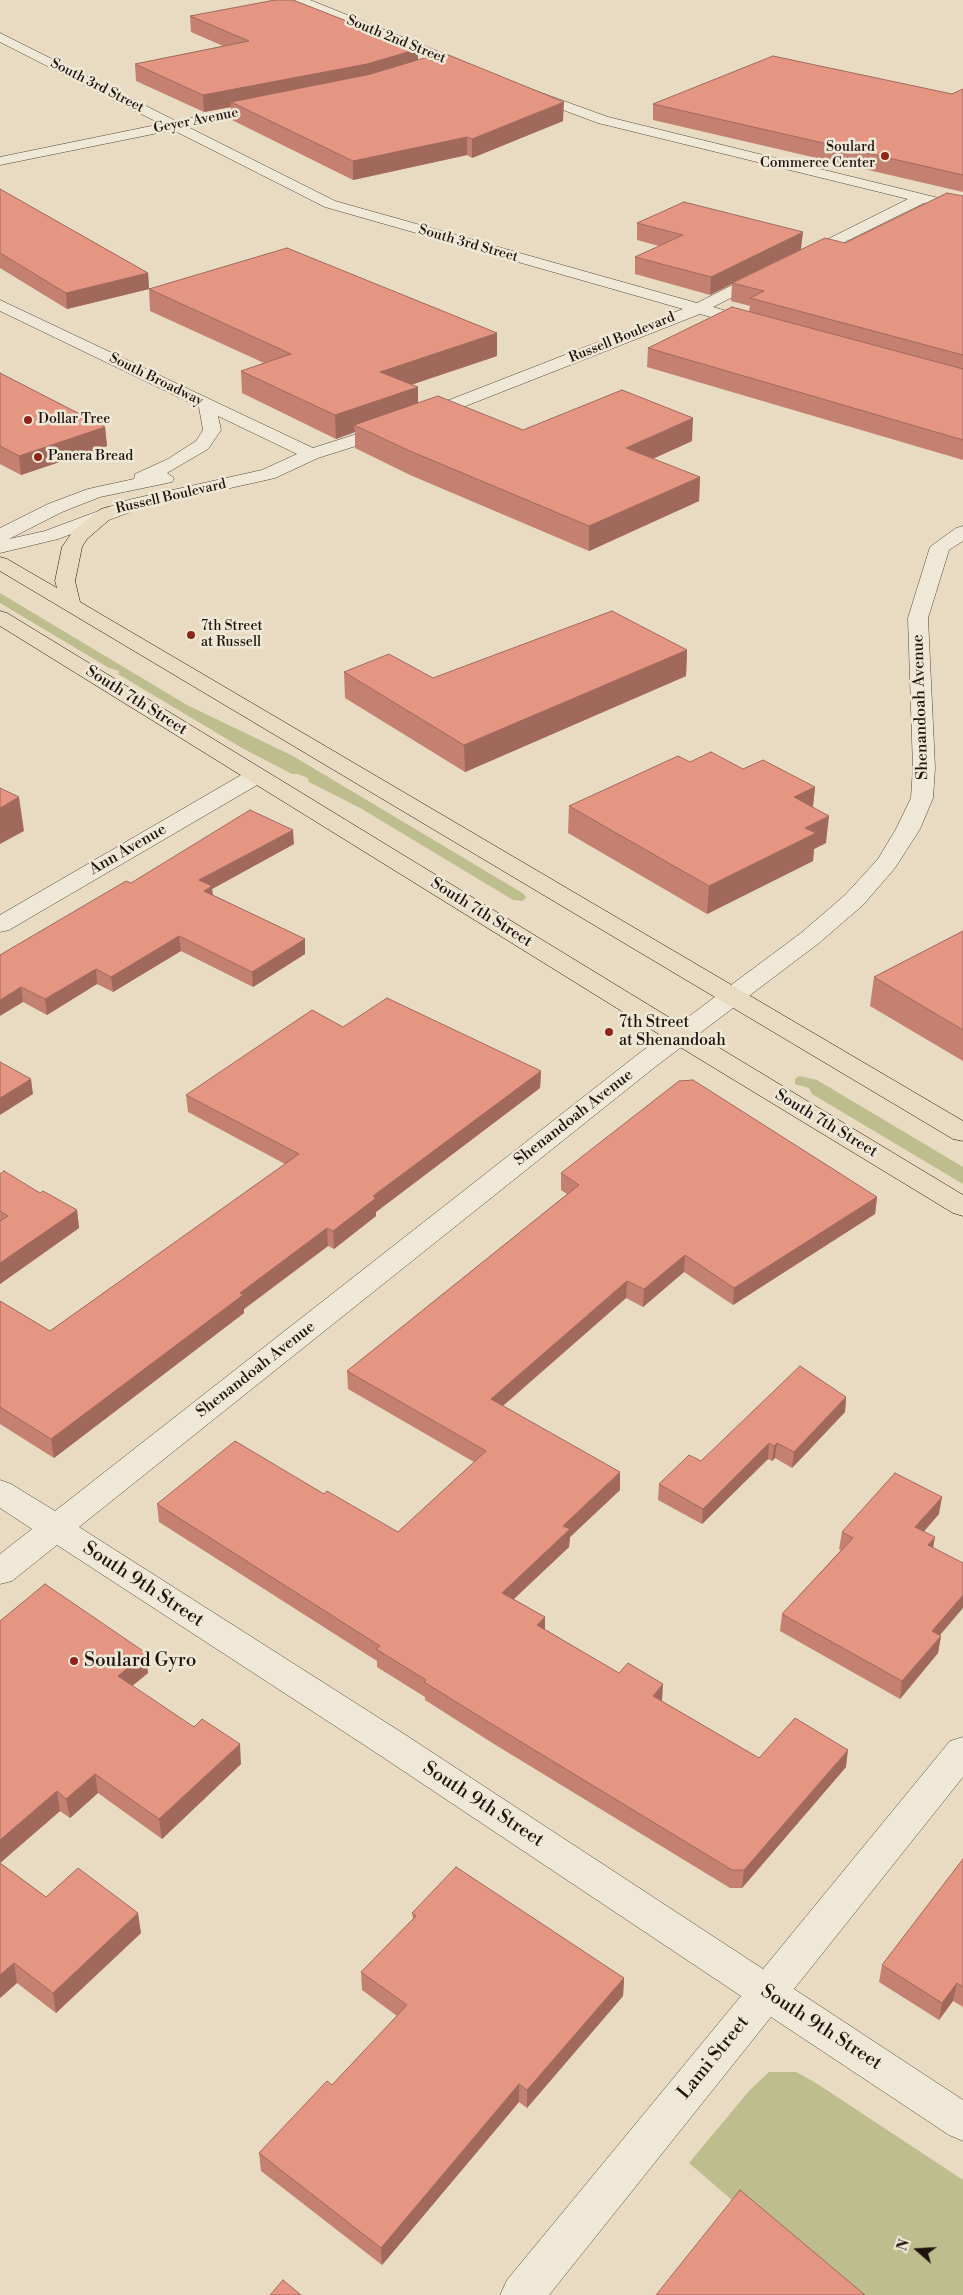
<!DOCTYPE html>
<style>
body{margin:0}
#map{position:relative;width:963px;height:2295px;overflow:hidden;background:#e8dbc1;font-family:"Libre Bodoni",serif}
canvas{display:block}
.north{position:absolute;left:893px;top:2225px;width:50px;height:50px;-webkit-text-stroke:4px #f0e8d7;paint-order:stroke;rotate:289deg;font-size:14px;font-weight:700;line-height:20px;text-align:center;color:#1f130d}
.north::after{content:'';display:block;margin:auto;width:18px;height:22px;background:#1f130d;clip-path:polygon(50% 0,100% 100%,50% 72%,0 100%)}
</style>
<div id="map">
<canvas width="963" height="2295"></canvas>
<div class="north">N</div>
</div>
<script>
const c = document.querySelector('canvas').getContext('2d');
c.lineJoin = 'round';
function paint(path, color) {
  c.fillStyle = color;
  c.fill(path, 'evenodd');
}
function poly(rows) {
  const path = new Path2D();
  for (const r of rows) {
    path.moveTo(r[0], r[1]);
    for (let i = 2; i < r.length; i += 2) path.lineTo(r[i], r[i + 1]);
  }
  return path;
}
function trace(path, color, width, dash) {
  c.strokeStyle = color;
  c.lineWidth = width;
  c.lineCap = dash ? 'butt' : 'round';
  c.setLineDash(dash || []);
  c.stroke(path);
}
function write(font, color, halo, rows, align = 'center') {
  c.font = font + ' "Libre Bodoni",serif';
  c.lineWidth = 5;
  c.setLineDash([]);
  c.textBaseline = 'middle';
  c.strokeStyle = halo;
  c.fillStyle = color;
  for (const [text, x, y, turn = 0] of rows) {
    c.save();
    c.translate(x, y);
    c.rotate((+turn || 0) * Math.PI / 180);
    c.textAlign = isNaN(turn) ? turn : align;
    if (halo) c.strokeText(text, 0, 0);
    c.fillText(text, 0, 0);
    c.restore();
  }
}
const green = poly([
 [0,593,187,705,293,756,524,894,526,898,522,901,513,900,362,809,309,782,308,778,298,774,292,774,242,748,118,674,119,671,109,668,0,603],
 [799,1076,817,1080,963,1167,963,1184,812,1094,809,1088,795,1084,795,1079],
 [769,2072,796,2072,816,2083,963,2180,963,2295,842,2295,689,2163,749,2091]
]);
const street = poly([
 [293,0,310,0,472,65,473,68,467,72,462,71,293,0],
 [0,33,176,121,268,102,273,103,275,106,273,109,188,127,335,201,697,303,760,271,772,271,774,274,772,277,713,307,760,321,762,324,754,329,700,314,397,433,318,458,275,478,141,508,58,539,0,553,0,528,48,504,88,489,134,479,135,474,168,459,196,441,203,430,199,407,0,311,0,300,313,448,385,425,683,309,325,207,173,130,0,165,0,157,161,124,0,42,0,33],
 [218,416,297,454,262,470,128,500,45,531,9,539,62,512,100,497,172,482,174,478,167,473,208,449,221,430,218,416],
 [528,88,608,117,963,204,963,212,924,203,808,260,798,260,795,257,798,254,908,199,598,123,523,95,521,92,528,88],
 [963,526,963,541,949,550,928,618,935,768,933,798,920,829,895,868,863,905,819,943,655,1067,79,1527,401,1732,763,1969,950,1741,963,1737,963,1777,794,1989,963,2100,963,2141,949,2135,771,2017,549,2295,500,2295,507,2280,741,1996,375,1752,57,1545,12,1581,0,1584,0,1554,32,1529,0,1508,0,1480,11,1484,55,1511,637,1055,801,933,845,895,878,859,896,829,911,798,913,768,908,618,930,547,956,528,963,526],
 [256,769,264,771,267,776,264,781,9,930,0,932,0,915,248,771,256,769]
]);
const primary = poly([
 [108,507,115,509,117,513,87,539,82,547,75,581,80,602,963,1121,963,1141,953,1139,0,571,0,557,7,559,57,588,55,581,62,547,73,531,101,509,108,507],
 [0,611,7,613,688,1029,963,1195,963,1216,953,1213,670,1041,0,626,0,611]
]);
const wall = poly([
 [190,16,418,60,563,121,472,158,467,155,353,180,232,120,231,107,204,112,136,81,135,64,223,46,191,32],
 [963,89,963,460,647,367,648,348,749,311,750,306,731,301,732,284,710,295,635,274,635,257,659,246,637,240,637,223,802,249,845,243,963,196,963,192,653,120,653,104,952,94],
 [0,189,148,273,149,289,497,356,411,385,418,403,523,430,692,441,653,459,700,477,699,501,589,551,410,475,355,448,355,432,336,439,242,393,241,371,264,363,150,311,149,289,67,309,0,268],
 [0,373,105,427,107,446,21,475,0,464],
 [687,650,686,676,465,772,345,698,344,672,433,678],
 [690,762,743,769,815,787,813,807,826,843,814,849,813,861,707,914,568,833,569,806],
 [294,844,212,889,213,895,305,939,305,954,253,987,181,951,113,992,97,984,47,1015,23,1002,0,955,131,883],
 [963,931,963,1061,870,1006,874,977],
 [343,1027,541,1071,540,1088,376,1212,376,1216,334,1249,328,1246,244,1309,244,1313,54,1458,0,1424,0,1301,50,1331,285,1164,188,1112,186,1095],
 [561,1173,877,1197,875,1214,733,1305,684,1272,643,1307,626,1298,503,1406,620,1490,570,1537,569,1547,514,1599,545,1617,545,1629,662,1701,759,1758,846,1767,742,1888,730,1888,494,1744,425,1700,425,1697,377,1667,377,1661,159,1522,157,1504,324,1494,398,1532,474,1462,348,1389,347,1371,567,1194,561,1190],
 [0,1174,77,1210,79,1228,0,1284],
 [846,1397,845,1412,792,1468,775,1458,772,1461,768,1459,702,1524,658,1500,659,1484,701,1461],
 [939,1514,924,1531,933,1548,940,1636,941,1636,938,1653,900,1699,780,1631,782,1614,841,1550,839,1549,842,1532],
 [0,1621,148,1673,132,1686,241,1764,162,1839,98,1793,70,1818,60,1811,0,1863],
 [963,1859,963,2007,953,2001,939,2020,879,1982,882,1965],
 [0,1863,46,1897,141,1933,56,2013,17,1983,0,1998],
 [412,1913,624,1978,623,1996,527,2108,519,2102,382,2265,261,2171,259,2153,332,2085,397,2016,362,1990,361,1972,413,1919]
]);
const shadedWall = poly([
 [418,49,418,66,231,102,231,107,204,112,203,95],
 [564,102,563,121,472,158,472,139],
 [467,137,467,155,353,180,353,161],
 [803,232,801,249,710,295,711,277],
 [148,273,149,289,67,309,66,293],
 [497,333,497,356,380,395,380,372],
 [418,387,418,410,354,425,355,432,336,439,335,415],
 [693,418,692,441,625,471,626,448],
 [105,427,107,446,21,475,19,456],
 [700,477,699,501,589,551,589,526],
 [687,650,686,676,465,772,464,745],
 [815,787,812,814,794,797],
 [19,797,24,831,0,844,0,808],
 [829,816,826,843,814,849,813,861,707,914,709,886,805,828],
 [293,830,294,844,212,889,213,900,205,905,199,880],
 [179,936,181,951,113,992,111,977],
 [305,939,305,954,253,987,252,972],
 [96,969,97,984,47,1015,45,999],
 [21,987,23,1002,0,1016,0,1000],
 [541,1071,540,1088,376,1212,376,1216,334,1249,333,1231,373,1196],
 [31,1079,33,1094,0,1115,0,1098],
 [877,1197,875,1214,733,1305,734,1288],
 [77,1210,79,1228,0,1284,0,1263],
 [327,1228,328,1246,244,1309,244,1313,54,1458,51,1439,240,1293],
 [685,1255,684,1272,643,1307,644,1289],
 [627,1281,626,1298,491,1416,491,1399],
 [846,1397,845,1412,792,1468,794,1452],
 [769,1443,768,1459,702,1524,703,1509],
 [777,1443,775,1458,772,1461,774,1446],
 [620,1472,620,1490,570,1537,569,1547,502,1610,502,1593,563,1526],
 [942,1497,939,1514,913,1544,915,1527],
 [935,1537,932,1554,928,1545],
 [963,1595,963,1608,929,1648,932,1631],
 [545,1617,545,1635,537,1625],
 [941,1636,938,1653,900,1699,902,1681],
 [146,1653,148,1673,120,1696,118,1676],
 [663,1684,662,1701,653,1696],
 [240,1744,241,1764,162,1839,159,1819],
 [848,1750,846,1767,742,1888,744,1870],
 [95,1774,98,1793,70,1818,66,1799],
 [57,1791,60,1811,0,1863,0,1840],
 [138,1913,141,1933,56,2013,53,1993],
 [14,1963,17,1983,0,1998,0,1975],
 [624,1978,623,1996,527,2108,527,2090],
 [957,1983,953,2001,939,2020,942,2003],
 [519,2084,519,2102,382,2265,381,2248]
]);
const building = poly([
 [275,0,293,0,418,49,367,64,203,95,135,64,249,41,190,16,275,0],
 [446,54,564,102,472,139,467,137,353,161,231,102,371,74,434,55,446,54],
 [773,56,952,94,963,89,963,175,653,104,773,56],
 [0,189,148,273,66,293,0,253,0,189],
 [947,193,963,196,963,355,750,298,764,291,732,283,825,238,845,243,947,193],
 [684,202,803,232,711,277,635,257,683,235,637,223,684,202],
 [287,248,497,333,380,372,418,387,335,415,241,371,291,354,149,289,287,248],
 [732,307,963,369,963,440,648,348,732,307],
 [0,373,105,427,19,456,0,446,0,373],
 [622,390,693,418,626,448,700,477,589,526,410,451,354,425,438,396,523,430,622,390],
 [612,611,687,650,464,745,344,672,389,654,433,678,612,611],
 [711,752,743,769,763,760,815,787,794,797,829,816,805,828,816,833,709,886,569,806,678,756,690,762,711,752],
 [0,788,19,797,0,808,0,788],
 [250,810,293,830,199,880,212,886,204,891,305,939,252,972,179,936,111,977,96,969,45,999,21,987,0,1000,0,955,126,881,131,883,250,810],
 [963,931,963,1030,874,977,963,931],
 [387,998,541,1071,373,1196,376,1198,333,1231,327,1228,240,1293,243,1295,51,1439,0,1407,0,1301,50,1331,299,1154,186,1095,312,1010,343,1027,387,998],
 [0,1062,31,1079,0,1098,0,1062],
 [693,1080,877,1197,734,1288,685,1255,644,1289,627,1281,491,1399,620,1472,563,1526,570,1529,502,1593,545,1617,537,1625,619,1673,628,1663,663,1684,653,1696,759,1758,795,1718,848,1750,744,1870,732,1870,495,1726,424,1682,426,1680,376,1649,380,1646,157,1504,235,1441,324,1494,327,1491,398,1532,486,1451,347,1371,579,1185,561,1173,679,1081,693,1080],
 [4,1171,40,1193,43,1191,77,1210,0,1263,0,1221,8,1216,0,1211,0,1174,4,1171],
 [800,1366,846,1397,794,1452,777,1443,774,1446,769,1443,703,1509,659,1484,689,1455,701,1461,800,1366],
 [895,1473,942,1497,915,1527,935,1537,928,1545,963,1563,963,1595,932,1631,941,1636,902,1681,782,1614,853,1538,842,1532,895,1473],
 [45,1584,146,1653,118,1676,194,1727,202,1719,240,1744,159,1819,95,1774,66,1799,57,1791,0,1840,0,1621,45,1584],
 [963,1859,963,1987,957,1983,942,2003,882,1965,963,1859],
 [0,1863,46,1897,78,1868,138,1913,53,1993,14,1963,0,1975,0,1863],
 [456,1867,624,1978,527,2090,519,2084,381,2248,259,2153,327,2081,332,2085,407,2005,361,1972,416,1916,412,1913,456,1867],
 [740,2190,865,2295,656,2295,740,2190],
 [283,2280,301,2295,270,2295,283,2280]
]);
const markers = [
 [885,156,5,"#8f2418"],
 [28,420,5,"#8f2418"],
 [38,457,5,"#8f2418"],
 [191,635,5,"#8f2418"],
 [609,1032,5,"#8f2418"],
 [74,1661,5,"#8f2418"]
];
const farStreetnames = [
 ["South 2nd Street",396,40,22],
 ["South 3rd Street",97,86,27],
 ["Geyer Avenue",196,121,-11],
 ["South 3rd Street",468,244,16],
 ["Russell Boulevard",622,338,-22],
 ["South Broadway",156,380,26],
 ["Russell Boulevard",171,497,-13]
];
const farPoinames = [
 ["Soulard",875,148,"right"],
 ["Commerce Center",875,164,"right"],
 ["Dollar Tree",38,420],
 ["Panera Bread",48,457],
 ["7th Street",201,627],
 ["at Russell",201,643]
];
const streetNames = [
 ["South 7th Street",136,701,32],
 ["Shenandoah Avenue",921,707,-92],
 ["Ann Avenue",128,850,-30],
 ["South 7th Street",481,913,32],
 ["Shenandoah Avenue",574,1118,-38],
 ["South 7th Street",826,1124,31],
 ["Shenandoah Avenue",256,1370,-38]
];
const poiNames = [
 ["7th Street",619,1023],
 ["at Shenandoah",619,1041]
];
const nearStreetnames = [
 ["South 9th Street",143,1585,33],
 ["South 9th Street",483,1805,33],
 ["South 9th Street",821,2028,33],
 ["Lami Street",714,2058,-51]
];
const nearPoinames = [
 ["Soulard Gyro",84,1661]
];
paint(green, '#bebd8d');
trace(street, '#51453a', 1);
trace(primary, '#1f130d', 1);
paint(street, '#f0e8d7');
paint(primary, '#e8dbc1');
paint(wall, '#c48171');
paint(shadedWall, '#a0695c');
paint(building, '#e49683');
trace(building, '#a0695c', 1);
for (const [x, y, r, color] of markers) {
  const dot = new Path2D();
  dot.arc(x, y, r, 0, 2 * Math.PI);
  c.fillStyle = color;
  c.fill(dot);
  trace(dot, '#f0e8d7', 2);
}
write('14px', '#1f130d', '#f0e8d7', farStreetnames);
write('14px', '#1f130d', '#f0e8d7', farPoinames, 'left');
write('16px', '#1f130d', '#f0e8d7', streetNames);
write('16px', '#1f130d', '#f0e8d7', poiNames, 'left');
write('19px', '#1f130d', '#f0e8d7', nearStreetnames);
write('19px', '#1f130d', '#f0e8d7', nearPoinames, 'left');
</script>
